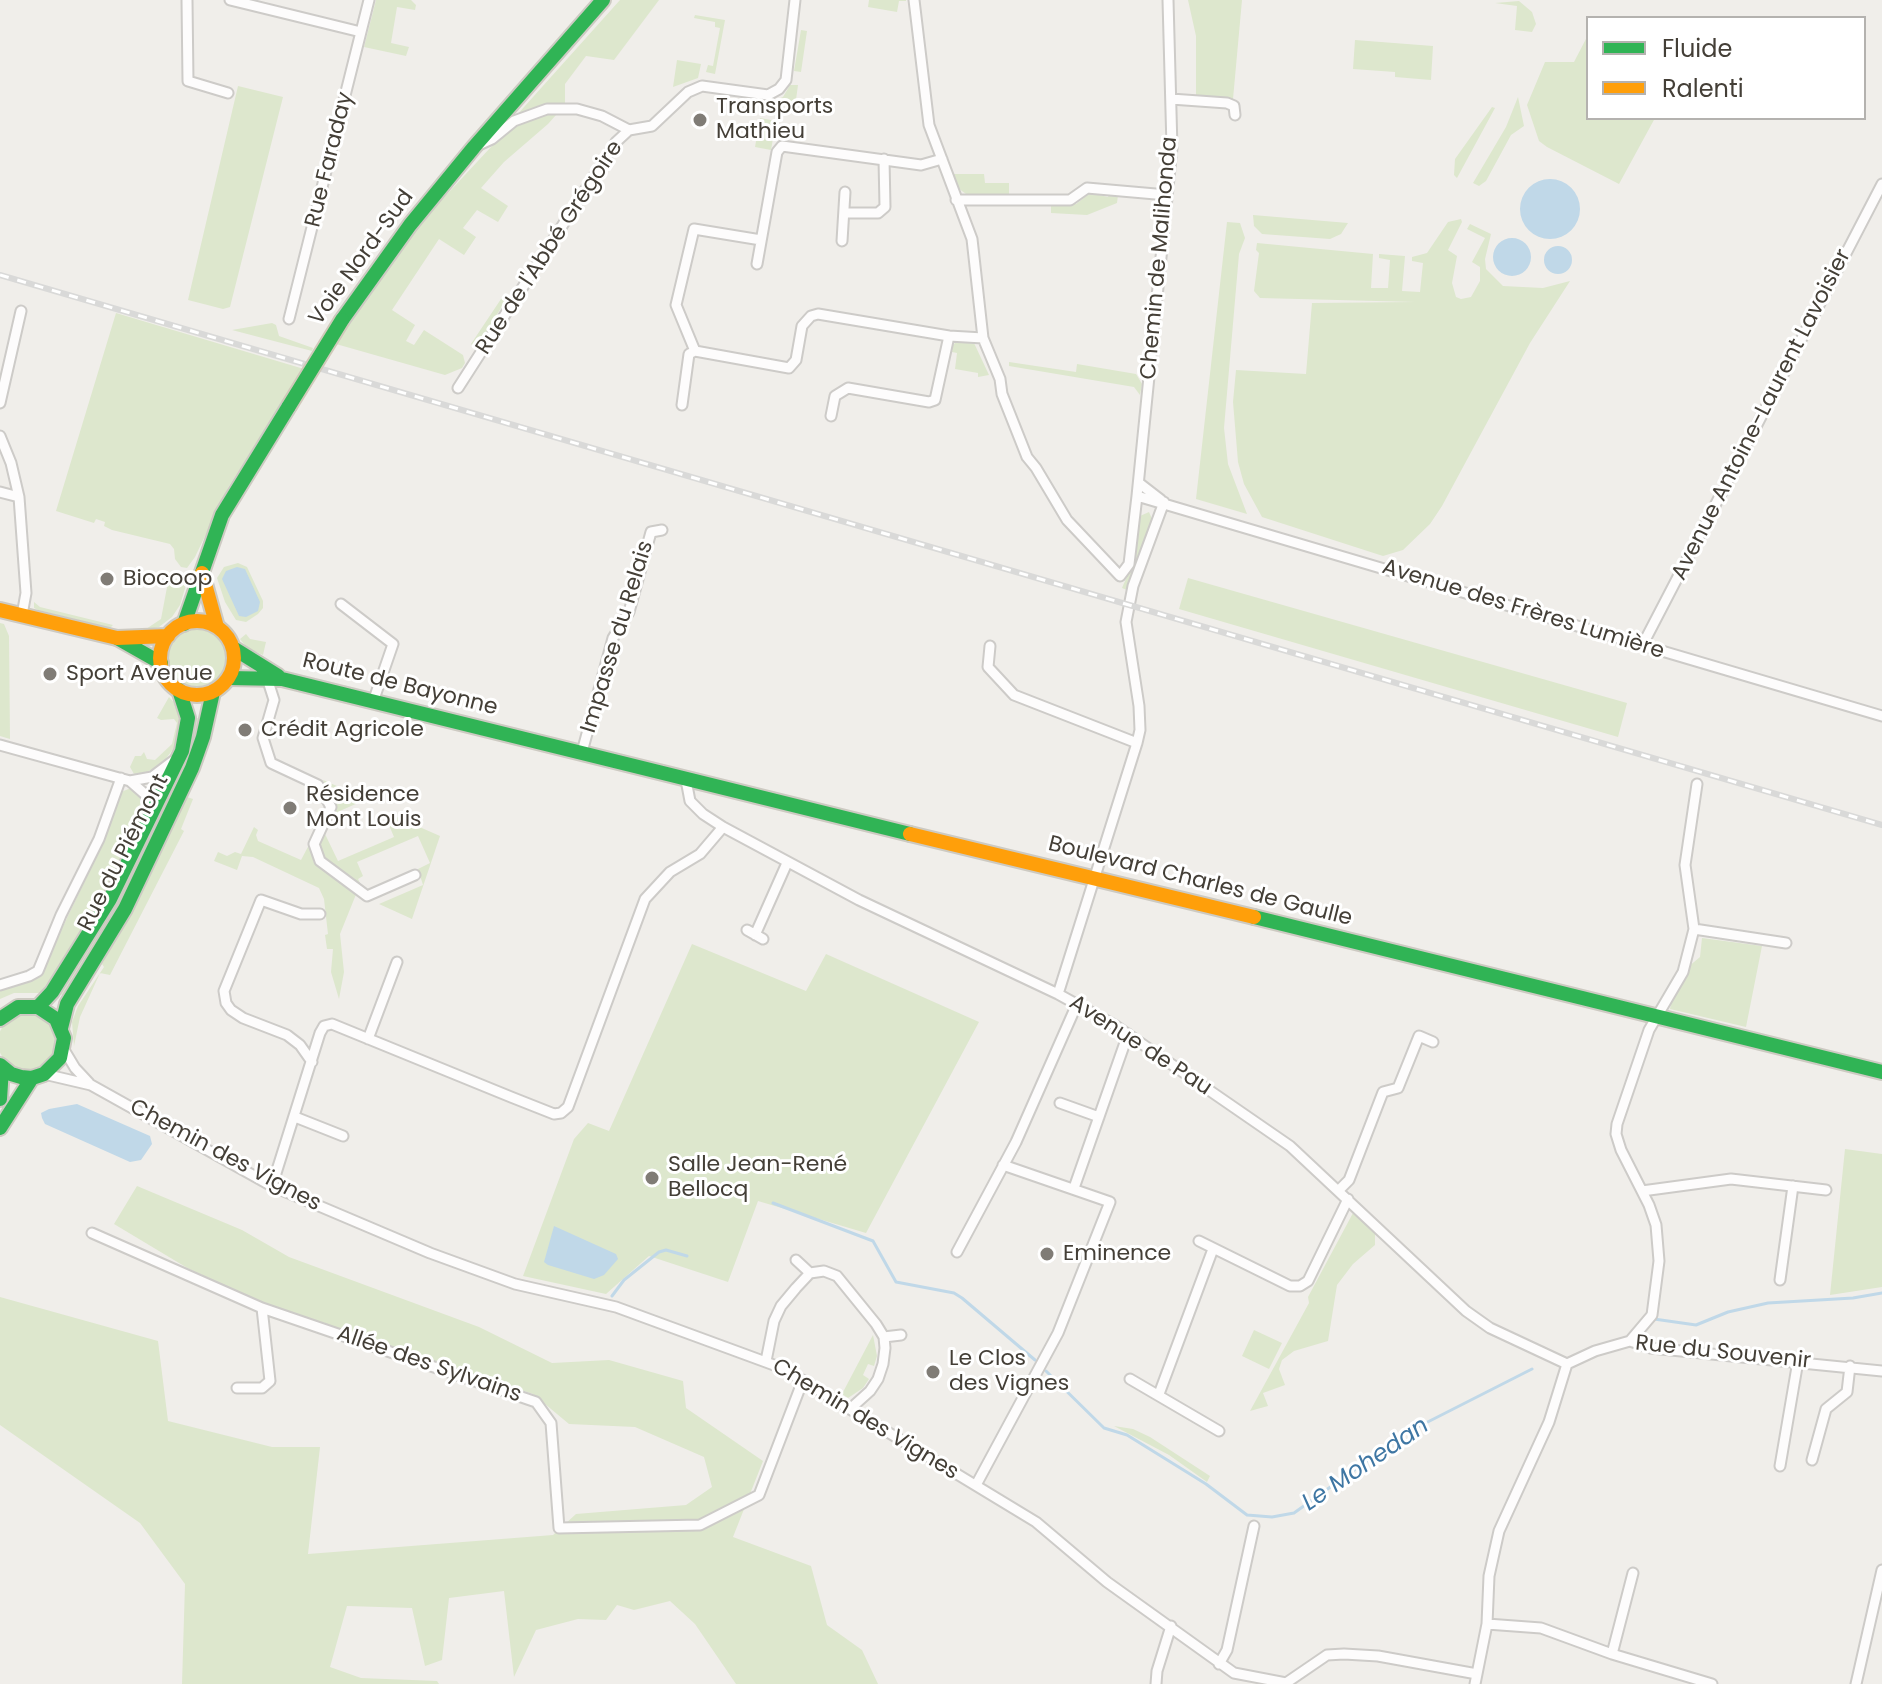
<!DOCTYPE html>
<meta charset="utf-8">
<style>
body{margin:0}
#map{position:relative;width:1882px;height:1684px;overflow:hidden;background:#f0eeea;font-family:Poppins,sans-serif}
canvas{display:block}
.legend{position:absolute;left:1586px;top:16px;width:280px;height:104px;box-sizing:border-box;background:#fff;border:2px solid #b4b2af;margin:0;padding:10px 14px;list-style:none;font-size:24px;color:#443f37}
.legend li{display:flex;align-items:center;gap:16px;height:40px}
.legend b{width:40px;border:2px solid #b4b2af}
</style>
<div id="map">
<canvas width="1882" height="1684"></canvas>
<ul class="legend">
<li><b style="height:10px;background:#30b455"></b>Fluide</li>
<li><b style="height:10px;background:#ff9f0a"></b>Ralenti</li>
</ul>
</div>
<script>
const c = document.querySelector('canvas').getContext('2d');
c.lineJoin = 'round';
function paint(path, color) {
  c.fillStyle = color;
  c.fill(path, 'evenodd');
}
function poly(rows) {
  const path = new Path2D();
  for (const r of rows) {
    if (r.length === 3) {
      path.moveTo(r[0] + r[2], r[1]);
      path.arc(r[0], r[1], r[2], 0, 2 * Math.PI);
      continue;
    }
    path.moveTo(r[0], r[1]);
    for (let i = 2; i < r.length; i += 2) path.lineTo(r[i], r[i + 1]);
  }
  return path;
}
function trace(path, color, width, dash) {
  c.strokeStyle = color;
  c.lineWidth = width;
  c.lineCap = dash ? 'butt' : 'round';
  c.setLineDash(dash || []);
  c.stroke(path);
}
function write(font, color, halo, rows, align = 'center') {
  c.font = font + ' Poppins,sans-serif';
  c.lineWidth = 6;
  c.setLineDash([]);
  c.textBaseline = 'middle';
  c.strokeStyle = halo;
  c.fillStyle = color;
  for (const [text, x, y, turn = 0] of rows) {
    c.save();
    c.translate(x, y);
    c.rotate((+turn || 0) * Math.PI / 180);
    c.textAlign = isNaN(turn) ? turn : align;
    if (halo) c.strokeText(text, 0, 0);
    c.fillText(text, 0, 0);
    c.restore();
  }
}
const green = poly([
 [376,0,411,0,416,5,415,10,397,7,391,43,409,47,406,56,364,47],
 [620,0,659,0,614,60,586,56,565,84,565,104,545,106,516,116],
 [869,0,906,0,906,1,899,1,897,12,868,7],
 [1188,0,1242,0,1233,99,1196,97,1196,36],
 [1519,1,1532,12,1536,24,1532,32,1515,30,1517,6,1495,3],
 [695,15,725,20,715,74,706,72,708,65,713,66,720,28,715,27,715,22,694,18],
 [801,30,807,31,801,72,794,71],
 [1588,35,1588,118,1655,118,1619,184,1547,147,1539,141,1527,105,1545,62,1574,62],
 [1355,40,1433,46,1431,80,1395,77,1395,72,1353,69],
 [677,60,701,64,698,78,673,87],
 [790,85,798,85,795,107,769,103,783,97],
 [238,86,283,97,230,307,223,309,188,300],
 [1518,97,1524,126,1511,135,1486,181,1479,186,1473,183,1506,127],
 [1492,107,1495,108,1457,178,1454,175,1455,159],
 [551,112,556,115,548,124,504,162,481,188,508,206,498,222,477,210,463,228,476,237,464,255,439,239,392,310,415,325,406,341,414,345,424,330,463,355,465,363,462,368,445,375,336,344,397,254,435,207,505,132,515,124],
 [760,118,776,121,771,150,755,147],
 [953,174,984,174,985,183,1009,183,1009,194,966,194,958,188],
 [1090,193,1108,197,1109,194,1118,195,1117,203,1087,215,1051,213,1051,203,1076,204],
 [1253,215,1348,223,1341,234,1330,239,1262,234,1254,226],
 [1461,219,1462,222,1448,250,1457,256,1452,283,1456,297,1461,299,1471,297,1480,281,1480,267,1472,262,1485,238,1467,229,1470,224,1491,234,1485,259,1486,269,1503,286,1543,288,1570,281,1530,343,1442,506,1430,524,1403,550,1383,556,1262,517,1244,484,1238,462,1233,402,1236,370,1306,374,1312,303,1415,302,1260,298,1254,291,1259,253,1256,250,1257,243,1373,254,1371,288,1388,288,1390,260,1379,258,1379,254,1405,256,1402,291,1420,292,1423,263,1412,261,1412,257,1427,253,1448,222],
 [1227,222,1240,223,1245,238,1239,254,1224,428,1228,464,1247,514,1196,499],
 [503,296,507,298,479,344,473,346,471,344],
 [116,313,304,369,229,486,195,557,187,568,181,567,175,559,174,549,170,544,112,530,104,526,105,522,96,519,94,523,56,511],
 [272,323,276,325,279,336,313,348,312,351,232,330],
 [957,341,974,343,989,375,978,377,978,373,955,369,957,353,952,352,953,345],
 [1009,362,1076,372,1077,364,1136,374,1142,384,1140,395,1134,387,1009,366],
 [1149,512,1152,519,1141,552,1127,590,1122,588,1134,560,1140,516],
 [238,563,247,567,263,601,263,608,258,614,246,622,236,620,225,602,217,578,224,567],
 [1188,578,1627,703,1618,737,1179,609],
 [174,579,185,582,186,585,180,605,172,617,159,627,143,631,161,619,168,582],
 [34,602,40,607,113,625,110,628,38,610,34,608],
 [0,623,4,624,9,636,10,739,0,736],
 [197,658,31],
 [246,634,250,639,266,642,263,655,247,648,240,639],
 [169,697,179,708,183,725,179,741,162,764,147,772,134,774,130,767,135,756,141,756,144,752,147,759,155,760,172,744,177,723,174,719,161,720,157,718],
 [203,717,197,745,116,915,64,997,58,992,193,719],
 [323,780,367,799,333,814,333,799,337,796,333,787,327,790],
 [131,788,142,795,146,811,107,891,71,949,40,993,14,993,0,999,0,990,38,974,43,968,101,847,121,792],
 [187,797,193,799,181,829,184,831,110,975,100,973,80,1017,74,1046,72,1022,78,1006,104,967,102,964,145,886],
 [383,811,440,836,412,919,379,904,423,885,418,869,430,863,418,836,357,862,363,876,358,879,361,885,321,858,317,846,321,836,325,834,338,861,394,837],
 [254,827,258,830,256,835,258,841,301,860,310,843,314,863,357,892,340,934,344,972,339,999,331,972,333,949,327,949,325,935,328,934,324,899,319,888,253,857,242,856,237,870,214,861,218,852,227,856,235,852,241,854],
 [1702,938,1762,946,1746,1027,1670,1009,1672,998,1688,967,1700,957],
 [692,944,806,991,826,954,979,1022,866,1233,758,1201,728,1282,649,1256,606,1294,523,1276,574,1139,588,1123,609,1131],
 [27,1042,29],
 [1845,1149,1882,1154,1882,1287,1830,1295],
 [137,1186,242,1230,289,1257,479,1327,552,1363,609,1360,683,1381,686,1408,763,1461,733,1537,811,1566,827,1625,862,1650,878,1684,736,1684,695,1624,670,1601,634,1610,617,1605,606,1620,578,1619,536,1630,514,1677,504,1591,449,1598,442,1660,425,1666,412,1608,347,1606,330,1667,361,1678,437,1681,439,1684,182,1684,185,1584,140,1523,0,1425,0,1297,158,1341,168,1421,272,1447,320,1447,308,1554,553,1535,576,1514,686,1505,712,1487,704,1457,635,1427,569,1424,533,1394,266,1304,189,1269,114,1224],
 [1353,1213,1375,1233,1375,1245,1353,1264,1337,1285,1328,1341,1294,1351,1282,1360,1279,1369,1285,1385,1263,1393,1268,1406,1250,1411,1309,1303,1308,1297],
 [1254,1330,1282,1343,1269,1369,1242,1356],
 [873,1335,877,1356,874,1366,868,1364,863,1375,869,1379,863,1388,848,1398,842,1394],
 [1114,1426,1133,1429,1150,1437,1210,1476,1207,1482,1169,1455]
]);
const water = poly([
 [1550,209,30],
 [1512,257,19],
 [1558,260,14],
 [237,567,245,569,260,602,258,611,246,617,239,616,222,579,226,571],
 [77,1104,150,1136,152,1144,141,1160,130,1162,45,1124,42,1118,41,1113,49,1109],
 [554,1226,616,1254,618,1259,604,1275,594,1279,548,1265,544,1262]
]);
const stream = poly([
 [773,1203,873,1241,896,1282,954,1293,962,1298,1035,1360],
 [612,1296,624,1280,659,1252,666,1250,687,1256],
 [1654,1319,1696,1325,1728,1312,1768,1303,1853,1298,1882,1293],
 [1046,1371,1104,1428,1127,1435,1206,1484,1247,1515,1272,1517,1294,1513,1406,1433,1532,1369]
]);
const street = poly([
 [187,0,188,81,228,93],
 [230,0,361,32],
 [914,0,929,125,972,239,983,338,1000,379,1002,394,1027,457,1036,468,1067,520,1120,576,1129,564,1137,496,1172,148,1168,0],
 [1171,99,1227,103,1234,106,1235,115],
 [629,130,652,126,688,92,702,86,768,95,779,89,786,80,795,0],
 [481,144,492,139,514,121,547,109,577,109,602,116,629,130],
 [956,200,1070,200,1087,188,1167,195],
 [844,213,878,213,885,207,884,159],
 [842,241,845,192],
 [757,264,777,152,782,146,921,165,942,159],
 [289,319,369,0],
 [695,351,676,305,694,229,761,240],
 [458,388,616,142,629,130],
 [0,403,21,311],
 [682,405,689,354,695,351,789,368,796,360,802,326,811,316,818,314,949,336,983,338],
 [831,416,835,396,848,388,929,402,935,400,949,336],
 [0,436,11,463,19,497,26,593,22,615],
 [1139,483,1161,500],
 [0,492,19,497],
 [1137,496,1882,716],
 [341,604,393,644,373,702],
 [990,646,988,667,1014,695,1137,743],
 [1642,646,1882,184],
 [267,678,274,700,263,738,271,763,318,785,331,807,314,844,320,861,367,896,415,875],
 [0,745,130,781,146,795,149,814],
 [582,752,613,638,629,612,651,532,662,530],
 [686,780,690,801,703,814,723,827,859,900,1058,994,1116,1026,1290,1146,1466,1311,1490,1328,1567,1364],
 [130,781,152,777,173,761],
 [1694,929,1786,943],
 [747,930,763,939],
 [755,935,787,863],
 [0,985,29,976,38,971,61,915,99,839,121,778],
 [1058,994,1137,743,1140,730,1139,706,1126,622,1133,586,1164,502],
 [368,1039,397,962],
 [63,1048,75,1068,89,1083],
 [312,1062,300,1045,287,1035,243,1018,231,1010,226,1003,224,991,261,900,301,914,320,914],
 [44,1074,91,1085,272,1186,430,1253,515,1284,616,1307,782,1368,1036,1522,1107,1582,1234,1673,1286,1683,1327,1655,1344,1654,1378,1656,1477,1674],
 [1060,1103,1099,1117],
 [295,1117,343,1136],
 [272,1186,320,1033,324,1026,332,1024,511,1097,554,1114,561,1113,568,1107,645,899,670,872,700,854,723,827],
 [1074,1188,1128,1034],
 [1339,1190,1349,1180,1383,1092,1398,1088,1419,1036,1433,1042],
 [1642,1191,1731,1179,1826,1190],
 [92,1233,262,1308],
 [1199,1241,1290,1286,1300,1286,1308,1281,1348,1199],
 [957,1252,1016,1142,1077,1004],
 [796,1260,810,1273],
 [1780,1280,1793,1186],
 [884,1337,901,1335],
 [1630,1341,1652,1315,1659,1261,1656,1225,1649,1205,1621,1150,1616,1134,1617,1124,1649,1030,1683,972,1694,929,1685,865,1697,784],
 [766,1361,774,1321,781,1306,796,1288,810,1273,824,1271,837,1276,876,1324,884,1337,885,1348,883,1364,878,1379,870,1391,850,1409],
 [1567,1364,1595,1351,1630,1341,1651,1348,1882,1371],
 [1130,1379,1219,1431],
 [237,1388,262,1388,270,1381,262,1308,536,1402,551,1423,559,1528,700,1525,759,1495,803,1380],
 [1159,1394,1213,1249],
 [1812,1460,1826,1409,1847,1392,1850,1366],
 [1780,1466,1798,1361],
 [976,1485,1058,1333,1110,1202,1003,1165],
 [1487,1624,1541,1628,1612,1654,1712,1684],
 [1612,1654,1633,1573],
 [1219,1664,1227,1650,1254,1526],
 [1156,1684,1157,1671,1171,1626],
 [1475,1684,1487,1624,1489,1576,1499,1531,1549,1422,1567,1364],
 [1856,1684,1882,1570]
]);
const fast = poly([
 [342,320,410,225,474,147,603,0],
 [184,624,222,515,289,406],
 [117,638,161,663],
 [233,648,278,676],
 [229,678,282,679,910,834],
 [1254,917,1882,1072],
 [38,1007,52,992,110,899,182,751,188,718,179,690],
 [0,1019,18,1007,38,1007,56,1019,64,1038,60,1058,44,1074,32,1078,21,1077,11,1074,0,1065],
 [61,1028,67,1004,125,909,192,768,203,737,213,692],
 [0,1099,2,1068],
 [0,1128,32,1078]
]);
const slow = poly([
 [202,573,217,627],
 [0,610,117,638,168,636],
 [197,658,37],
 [910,834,1254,917]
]);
const rail = poly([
 [0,275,1882,825]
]);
const fastBridge = poly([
 [289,406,342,320]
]);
const markers = [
 [700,120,8,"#807c76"],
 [107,579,8,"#807c76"],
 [50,674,8,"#807c76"],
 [245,730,8,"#807c76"],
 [290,808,8,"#807c76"],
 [652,1178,8,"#807c76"],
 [1047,1254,8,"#807c76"],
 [933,1372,8,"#807c76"]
];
const poiNames = [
 ["Transports",716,107],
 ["Mathieu",716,132],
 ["Biocoop",123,579],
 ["Sport Avenue",66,674],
 ["Crédit Agricole",261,730],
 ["Résidence",306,795],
 ["Mont Louis",306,820],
 ["Salle Jean-René",668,1165],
 ["Bellocq",668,1190],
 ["Eminence",1063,1254],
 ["Le Clos",949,1359],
 ["des Vignes",949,1384]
];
const streetNames = [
 ["Rue Faraday",330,160,-76],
 ["Rue de l'Abbé Grégoire",550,248,-57],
 ["Voie Nord-Sud",362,258,-54],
 ["Chemin de Malihonda",1160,258,-85],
 ["Avenue Antoine-Laurent Lavoisier",1762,415,-63],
 ["Avenue des Frères Lumière",1523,610,17],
 ["Impasse du Relais",618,637,-73],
 ["Route de Bayonne",400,685,14],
 ["Rue du Piémont",124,853,-63],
 ["Boulevard Charles de Gaulle",1200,882,14],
 ["Avenue de Pau",1140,1046,33],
 ["Chemin des Vignes",225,1156,28],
 ["Rue du Souvenir",1723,1353,6],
 ["Allée des Sylvains",429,1365,19],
 ["Chemin des Vignes",865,1420,31]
];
const waterNames = [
 ["Le Mohedan",1366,1465,-34]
];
paint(green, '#dde7cd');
paint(water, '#c0d8e8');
trace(stream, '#c0d8e8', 3);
trace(street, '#cdcbc8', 13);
trace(fast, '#cdcac2', 18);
trace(slow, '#cdcac2', 18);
trace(street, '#fdfcfc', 9);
trace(fast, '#30b455', 14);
trace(slow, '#ff9f0a', 14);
trace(rail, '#d9d9d8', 6);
trace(rail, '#fff', 3, [9]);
trace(fastBridge, '#d0c9ba', 18, []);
trace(fastBridge, '#30b455', 14);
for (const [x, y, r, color] of markers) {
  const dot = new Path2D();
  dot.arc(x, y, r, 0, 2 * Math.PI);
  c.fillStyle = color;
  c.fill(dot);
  trace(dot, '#fff', 3);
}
write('22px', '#443f37', '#fff', poiNames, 'left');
write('22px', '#443f37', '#fff', streetNames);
write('italic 24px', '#3e76a3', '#fff', waterNames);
</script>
